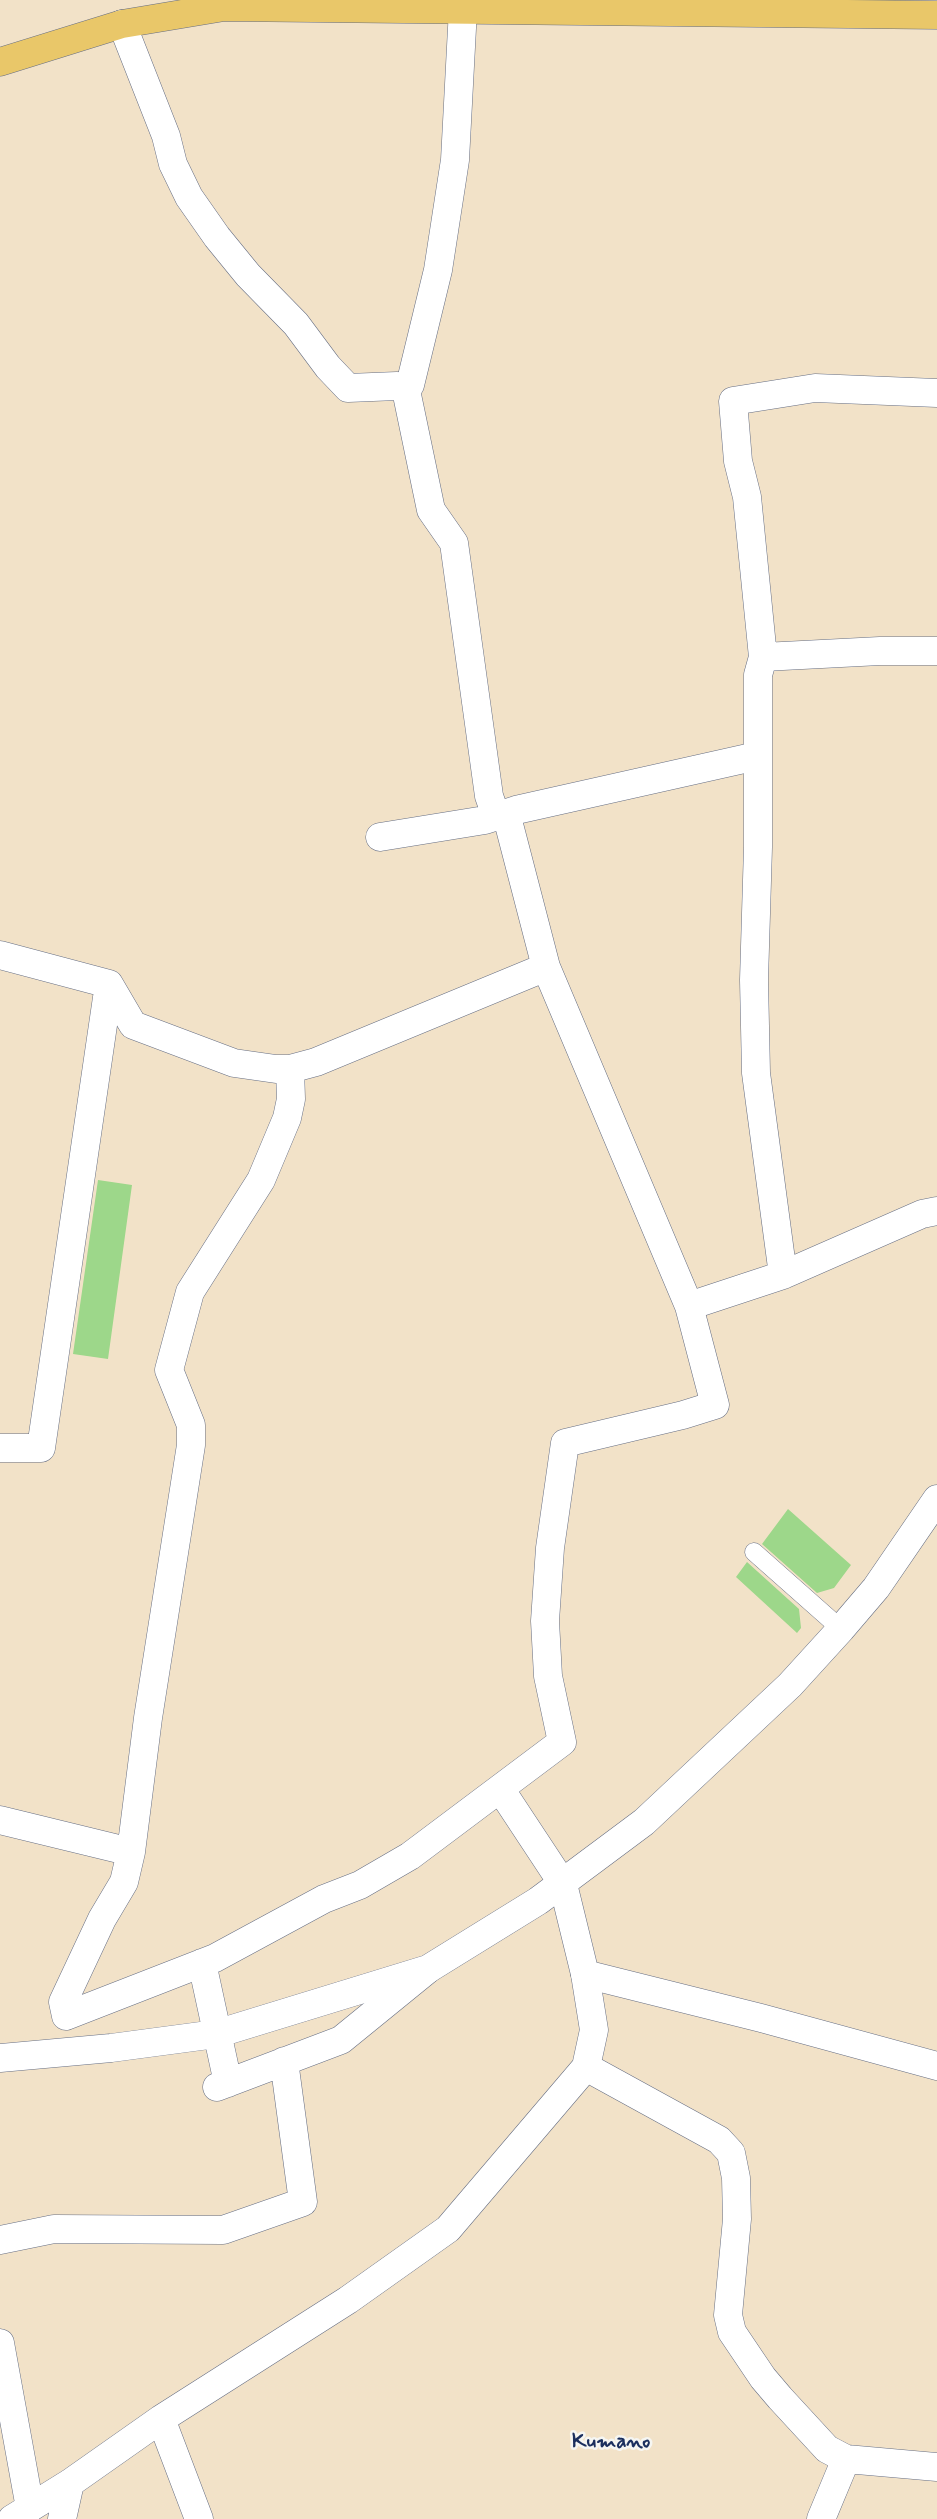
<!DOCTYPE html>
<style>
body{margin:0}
canvas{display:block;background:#f2e2c8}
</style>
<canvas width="937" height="2519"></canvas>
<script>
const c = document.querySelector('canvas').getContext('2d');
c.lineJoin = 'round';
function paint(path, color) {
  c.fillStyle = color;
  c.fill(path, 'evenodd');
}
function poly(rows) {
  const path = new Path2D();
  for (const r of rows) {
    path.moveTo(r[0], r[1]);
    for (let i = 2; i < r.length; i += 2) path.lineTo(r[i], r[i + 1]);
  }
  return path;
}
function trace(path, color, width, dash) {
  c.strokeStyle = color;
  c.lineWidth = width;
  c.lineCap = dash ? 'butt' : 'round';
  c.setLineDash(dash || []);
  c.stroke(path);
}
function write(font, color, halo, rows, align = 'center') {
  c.font = font + ' Mynerve,sans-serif';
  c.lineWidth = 5;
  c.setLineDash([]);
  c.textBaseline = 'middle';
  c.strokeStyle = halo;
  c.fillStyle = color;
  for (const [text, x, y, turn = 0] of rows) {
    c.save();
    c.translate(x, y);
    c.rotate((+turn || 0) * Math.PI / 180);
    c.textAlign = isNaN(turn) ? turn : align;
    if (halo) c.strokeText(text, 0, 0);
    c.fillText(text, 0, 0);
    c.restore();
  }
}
const green = poly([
 [98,1180,132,1185,108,1359,73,1354],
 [788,1509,851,1565,834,1588,817,1593,762,1544],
 [747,1562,799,1609,801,1628,797,1633,736,1577]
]);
const service = poly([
 [754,1552,841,1629]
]);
const minor = poly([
 [463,9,455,160,438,270,410,385,406,390,431,510,454,543,489,796,496,816],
 [122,24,166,136,173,164,189,197,217,237,248,275,296,324,328,367,348,388,397,386,406,390],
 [763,657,880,651,937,651],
 [380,837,485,820,516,810,757,756],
 [0,955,109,984,133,1025,234,1063,276,1069,290,1069,316,1062,546,967],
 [290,1069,291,1099,287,1118,261,1180,190,1292,169,1370,191,1425,191,1445,148,1718,131,1852,124,1882,102,1919,63,2002,66,2016,215,1958,324,1899,360,1885,410,1856,562,1742,548,1676,545,1621,550,1548,565,1443,683,1415,715,1405,689,1306,546,967,506,813],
 [783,1275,756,1073,754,980,758,847,758,675,763,657,747,497,738,461,733,401,815,388,937,393],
 [689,1306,783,1275,922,1214,937,1211],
 [0,1448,41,1448,109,984],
 [501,1790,563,1884],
 [0,1820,131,1852],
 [202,1963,228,2083],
 [586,2067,719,2140,731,2153,736,2178,737,2219,728,2315,732,2332,763,2378,780,2398,827,2449,846,2459,937,2467],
 [217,2087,341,2040,427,1970],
 [0,2240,54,2229,223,2230,303,2202,284,2061],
 [0,2343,30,2508],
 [12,2519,70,2483,161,2419],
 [62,2519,70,2483],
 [199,2519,161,2419,348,2300,448,2229,586,2067,594,2030,585,1974],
 [821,2519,846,2459]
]);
const tertiary = poly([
 [563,1884,585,1974,761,2018,937,2066],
 [0,2058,111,2048,216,2034,428,1969,538,1901,644,1822,790,1685,841,1629,876,1588,937,1499]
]);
const trunk = poly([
 [0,62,122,24,224,7,937,15]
]);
const quarterNames = [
 ["Kumano",611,2443]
];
paint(green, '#9dd78a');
trace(service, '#666e83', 19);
trace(minor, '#666e83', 29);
trace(tertiary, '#666e83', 29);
trace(trunk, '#666e83', 29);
trace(service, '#fff', 18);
trace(minor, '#fff', 28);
trace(tertiary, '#fff', 28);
trace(trunk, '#e9c769', 28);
write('bold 21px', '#1b2f5e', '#f6f6f2', quarterNames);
</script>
